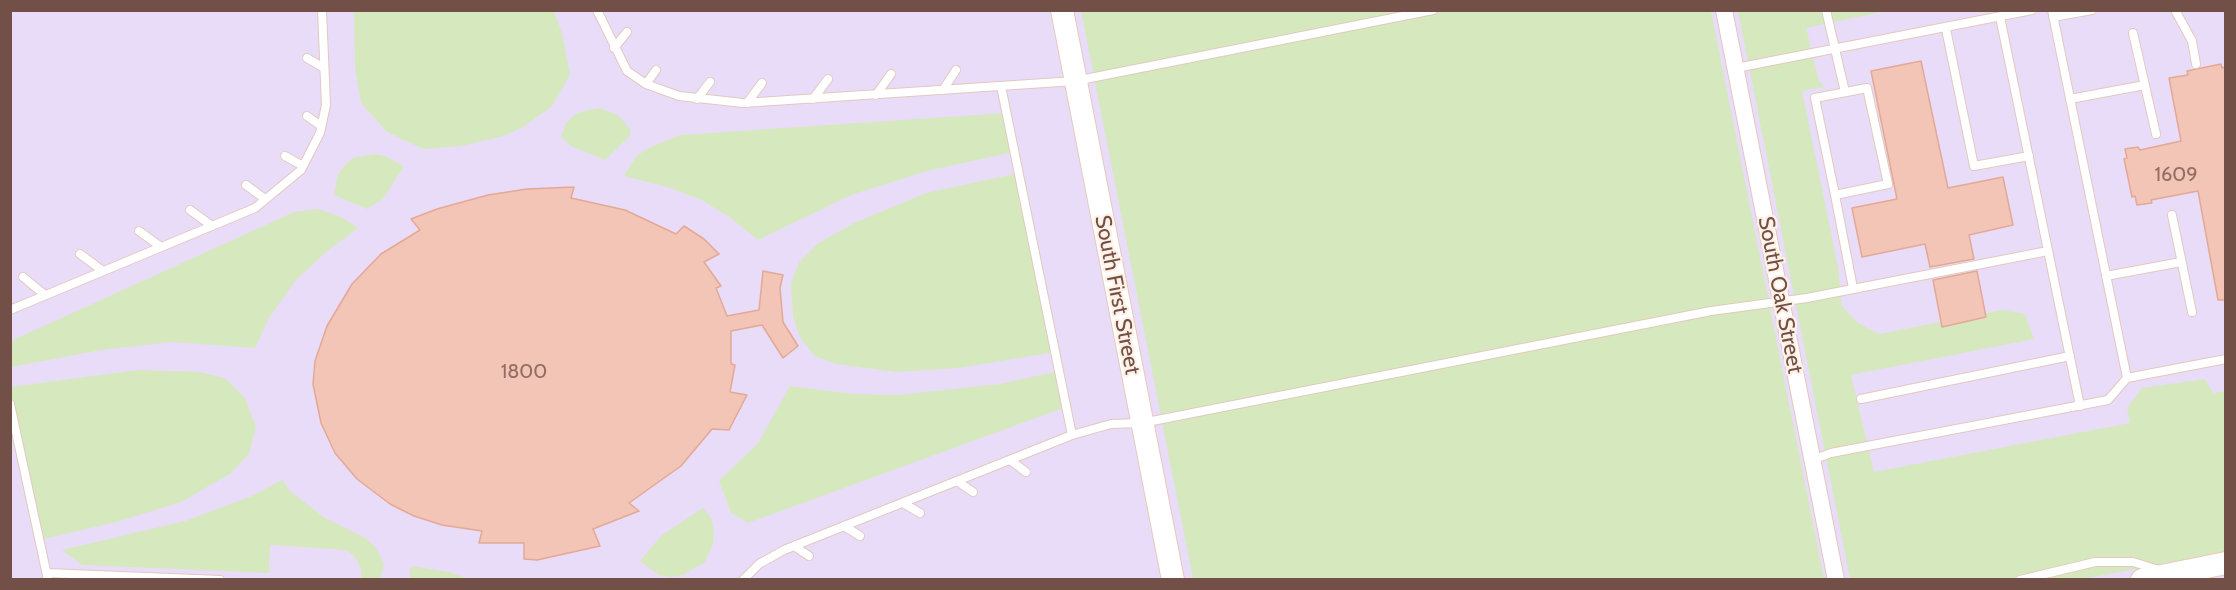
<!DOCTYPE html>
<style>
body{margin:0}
#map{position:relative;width:2236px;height:590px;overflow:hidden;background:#fcecde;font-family:Cabin,sans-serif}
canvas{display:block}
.frame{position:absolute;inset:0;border:12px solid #725047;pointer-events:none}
</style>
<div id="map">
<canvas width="2236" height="590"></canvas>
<div class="frame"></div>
</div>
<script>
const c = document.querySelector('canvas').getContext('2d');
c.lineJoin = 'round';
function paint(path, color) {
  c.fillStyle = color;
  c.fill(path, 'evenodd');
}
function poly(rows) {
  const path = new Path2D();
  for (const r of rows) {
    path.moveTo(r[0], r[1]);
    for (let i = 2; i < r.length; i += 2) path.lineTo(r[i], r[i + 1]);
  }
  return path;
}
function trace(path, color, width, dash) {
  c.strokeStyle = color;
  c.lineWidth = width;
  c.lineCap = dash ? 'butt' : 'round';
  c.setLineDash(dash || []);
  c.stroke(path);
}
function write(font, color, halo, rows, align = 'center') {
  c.font = font + ' Cabin,sans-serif';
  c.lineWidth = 4.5;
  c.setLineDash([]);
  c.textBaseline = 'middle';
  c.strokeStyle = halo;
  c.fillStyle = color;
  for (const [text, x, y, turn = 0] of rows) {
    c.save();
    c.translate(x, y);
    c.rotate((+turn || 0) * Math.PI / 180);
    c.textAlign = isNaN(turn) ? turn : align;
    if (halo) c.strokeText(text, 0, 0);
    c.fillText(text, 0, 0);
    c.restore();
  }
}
const education = poly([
 [11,11,2225,11,2225,579,11,579]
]);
const green = poly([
 [354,11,554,11,562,33,570,75,552,106,525,126,504,136,461,146,423,149,387,132,361,103,355,69],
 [1081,11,1711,11,1824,579,1193,579],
 [1738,11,1886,11,1806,28,1819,81,1824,87,1802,91,1838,267,1842,306,1858,323,1879,334,2002,310,2025,314,2034,339,1851,375,1874,472,2130,423,2127,408,2142,388,2205,379,2213,393,2225,391,2225,552,2083,579,1850,579],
 [598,108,618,115,630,129,630,136,605,160,571,146,561,137,566,123,577,113],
 [1006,113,1014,152,927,171,851,195,758,240,732,219,702,200,667,187,624,176,636,157,646,149,680,135],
 [375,154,385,156,404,166,383,199,367,209,334,195,338,175,344,166,353,158],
 [1019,173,1055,352,959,368,896,372,836,364,815,356,801,339,793,317,791,284,799,262,817,244,854,223,926,193],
 [318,209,341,217,358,228,326,252,296,280,269,318,255,348,172,342,101,350,11,367,11,341,294,212],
 [139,370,199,372,225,378,245,398,256,427,249,454,230,474,181,502,120,521,40,540,11,404,10,387],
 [1059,371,1066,407,748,523,731,513,719,481,758,443,790,386,854,394,898,395,1000,384],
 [282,480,291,492,325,518,367,539,376,548,384,564,380,579,361,579,361,570,356,558,348,551,335,549,270,545,269,573,82,565,62,550,185,521,252,496],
 [703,508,712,520,714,532,713,544,705,562,683,575,672,577,659,575,640,561,661,536],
 [413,566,449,572,469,579,410,579,410,570]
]);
const building = poly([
 [1921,61,1948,188,2003,177,2013,225,1969,235,1974,259,1930,267,1925,244,1862,257,1852,208,1897,199,1871,71,1921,61],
 [2221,64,2222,68,2226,67,2226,300,2218,300,2198,191,2151,200,2152,203,2137,205,2135,196,2132,197,2124,159,2127,158,2125,149,2138,147,2140,150,2181,141,2169,78,2188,75,2187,71,2221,64],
 [574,187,571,198,625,210,676,234,684,226,704,239,719,254,704,262,721,286,716,288,727,316,759,310,763,271,783,275,780,288,783,322,798,346,783,358,762,325,731,331,731,364,735,365,730,392,747,395,729,430,712,429,681,466,629,503,639,511,593,529,600,546,537,560,524,559,524,543,479,543,482,531,442,525,414,516,390,504,357,479,335,453,321,423,313,384,315,361,327,326,352,284,381,254,420,230,411,219,437,209,488,195,527,189,574,187],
 [1977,271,1986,317,1942,327,1933,280,1977,271]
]);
const lane = poly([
 [597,10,627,71,646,84,679,96,743,103,1075,81,1433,10],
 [1826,10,1845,92],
 [2175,10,2192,41,2196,64],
 [2000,17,2080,406],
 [2053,17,2092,10],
 [1946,29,1974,166,2029,156],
 [2133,33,2156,134],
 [614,48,627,32],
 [307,58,324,68],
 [1736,68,2032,10],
 [646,84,656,70],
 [1001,86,1072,435],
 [943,90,956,70],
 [876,95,891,74],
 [697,99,710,82],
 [813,99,828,79],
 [2070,99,2145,85],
 [747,103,762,83],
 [307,116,321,126],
 [285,156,303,166],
 [246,185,265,199],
 [1835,195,1888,184,1867,88,1815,98,1835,195,1853,288],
 [190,210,212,226],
 [2172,215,2192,312],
 [139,231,161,247],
 [80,254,103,271],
 [2106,276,2181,262],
 [23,277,45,295],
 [10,310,255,208,301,170,320,133,326,105,322,10],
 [2127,378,2226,359],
 [1861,399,2070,356],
 [10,404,48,580],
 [1010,460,1026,472],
 [1812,460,1831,453,2108,400,2127,378,2052,10],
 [957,481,973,492],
 [903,503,920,513],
 [844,526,860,536],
 [794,546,809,556],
 [47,573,220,580],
 [743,580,759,564,784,550,1072,435,1111,424,1142,423,1711,311,1807,298,2048,251],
 [2020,580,2095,562,2133,562,2159,570]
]);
const street = poly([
 [1724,10,1836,580]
]);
const secondary = poly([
 [1062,10,1173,580],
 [2142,580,2226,563]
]);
const numberNames = [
 ["1609",2176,175],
 ["1800",524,372]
];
const streetNames = [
 ["South First Street",1117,295,79],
 ["South Oak Street",1780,295,79]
];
paint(education, '#e9dcf8');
paint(green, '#d6e9be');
paint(building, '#f2c5b6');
trace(building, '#e4a896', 1.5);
trace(lane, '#e2c9be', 10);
trace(street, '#e2c9be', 18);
trace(secondary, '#e7c9bb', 24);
trace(lane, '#fff', 8);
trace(street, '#fff', 16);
trace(secondary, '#fff', 22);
write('20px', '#926d63', null, numberNames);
write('22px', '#725047', '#fff1e5', streetNames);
</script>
